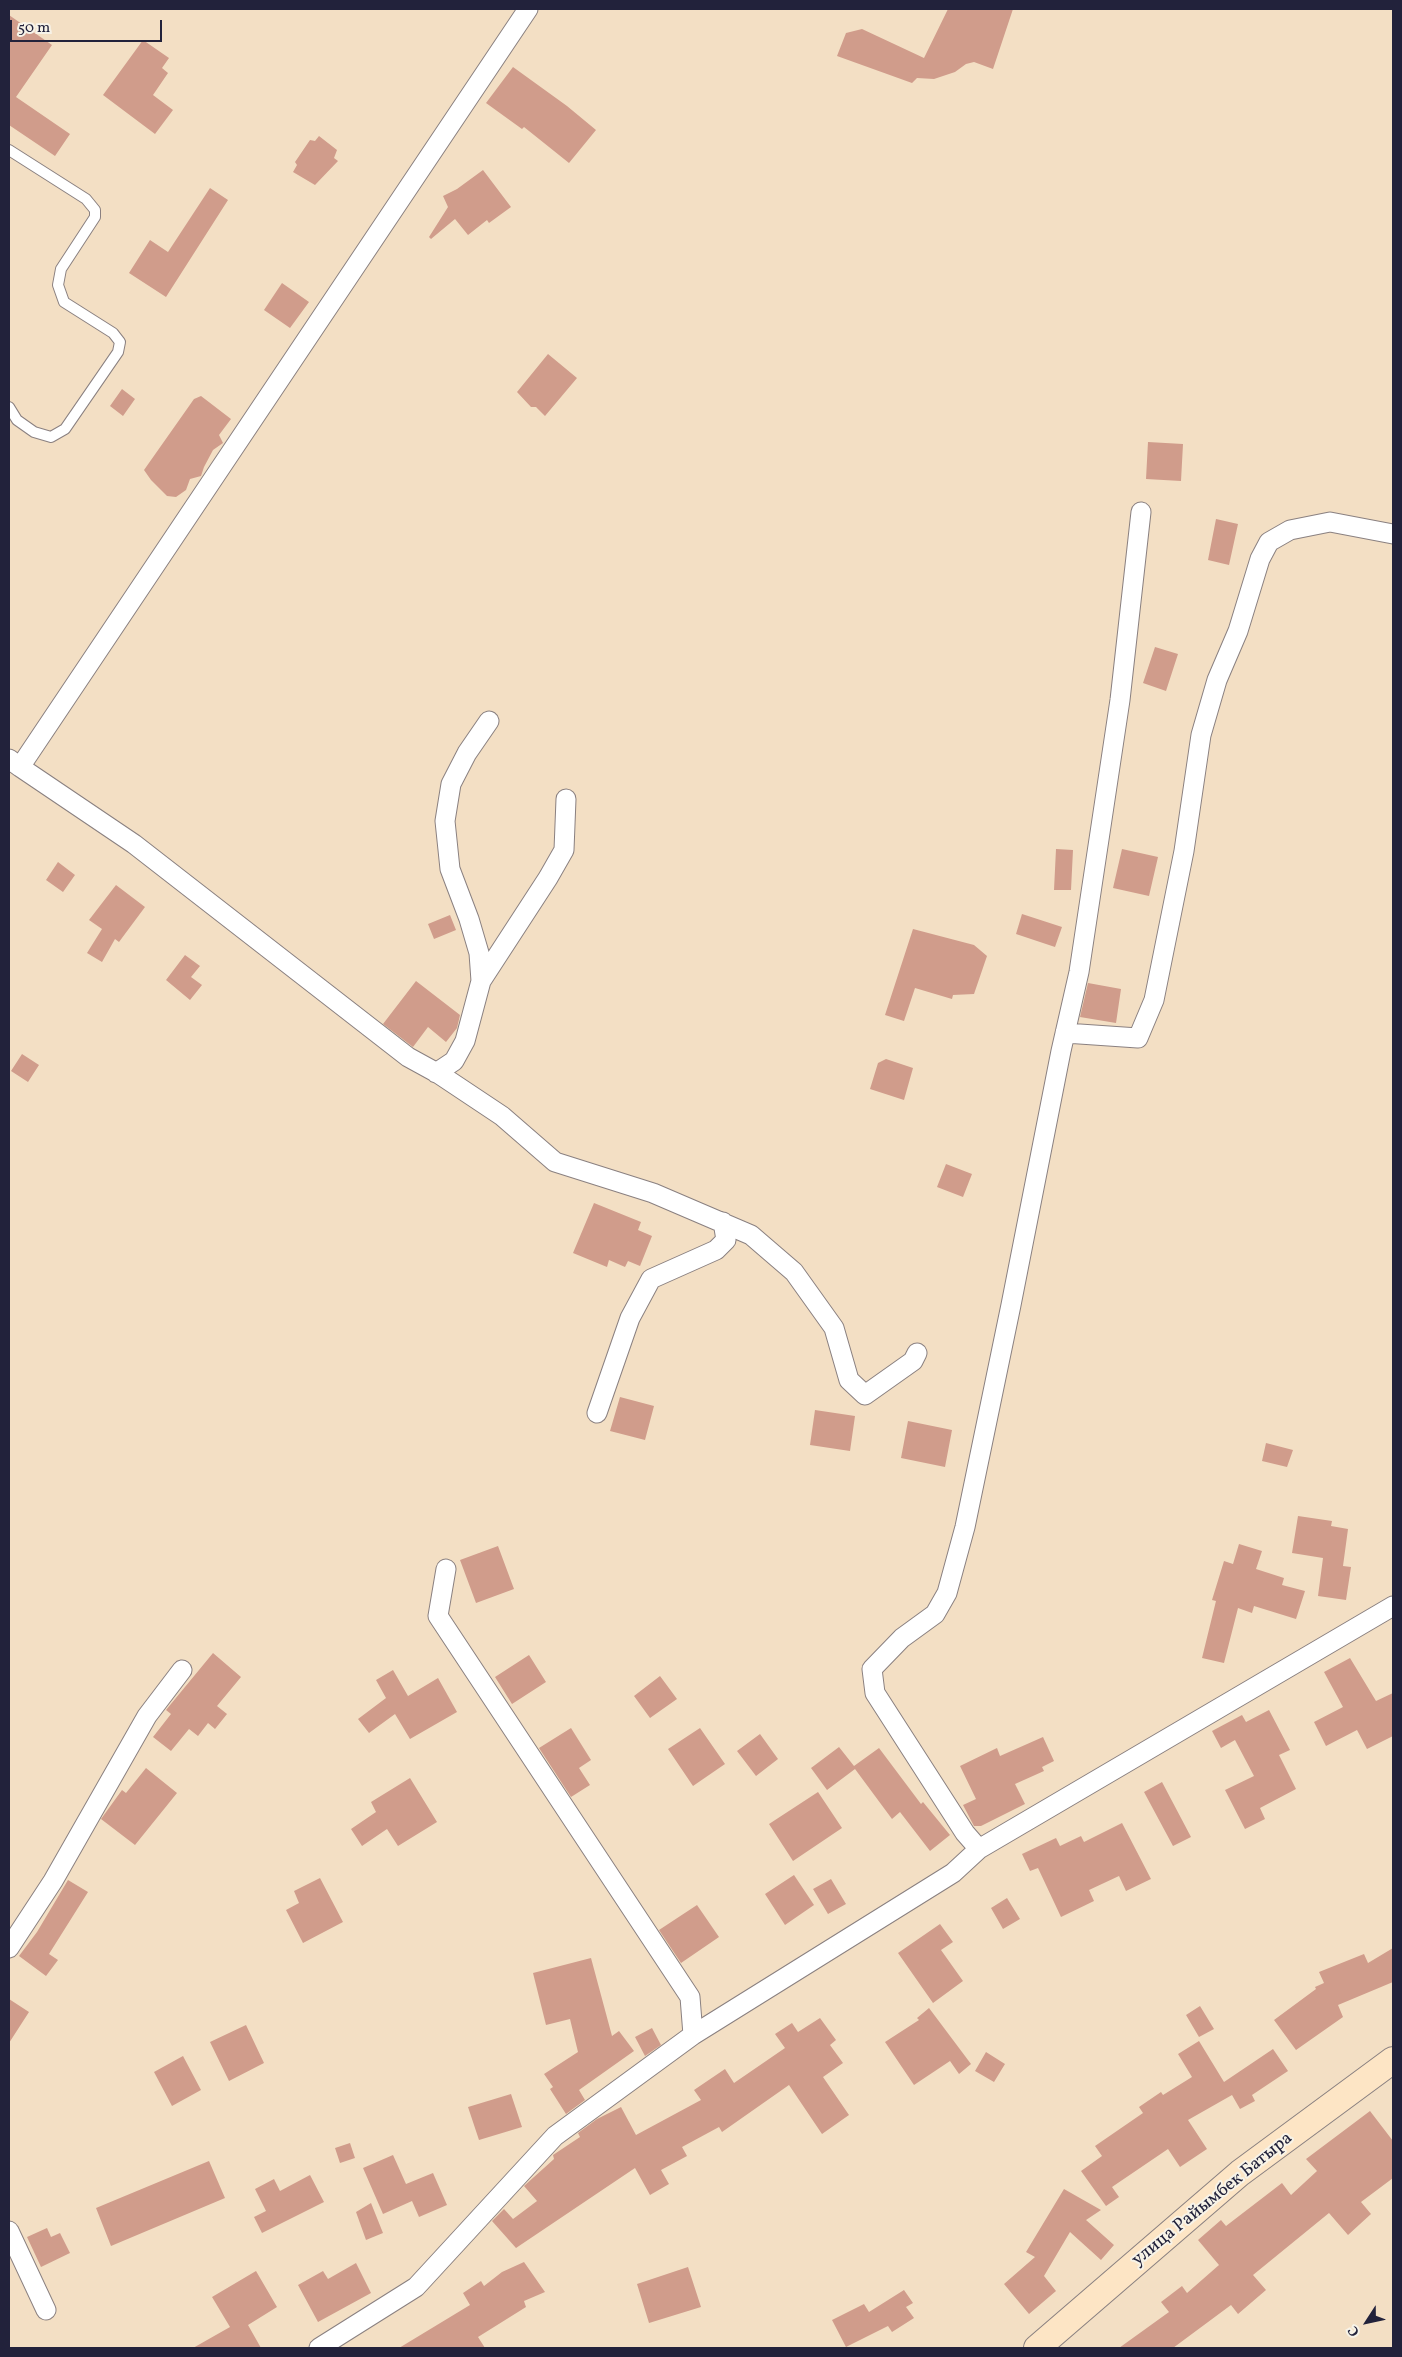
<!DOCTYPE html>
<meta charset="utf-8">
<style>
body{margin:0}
#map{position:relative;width:1402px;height:2357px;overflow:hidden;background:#f3dfc4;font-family:Vollkorn,serif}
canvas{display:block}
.frame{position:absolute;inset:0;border:10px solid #22223b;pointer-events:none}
.north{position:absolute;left:1342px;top:2297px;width:50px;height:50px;-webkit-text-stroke:4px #f7f3e8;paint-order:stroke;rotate:235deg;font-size:14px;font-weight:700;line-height:20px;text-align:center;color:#22223b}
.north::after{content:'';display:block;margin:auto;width:18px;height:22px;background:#22223b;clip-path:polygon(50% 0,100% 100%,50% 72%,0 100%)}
.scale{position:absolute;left:10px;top:20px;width:152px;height:22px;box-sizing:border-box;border:2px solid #22223b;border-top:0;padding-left:6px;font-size:15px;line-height:18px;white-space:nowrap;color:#22223b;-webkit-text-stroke:4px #f7f3e8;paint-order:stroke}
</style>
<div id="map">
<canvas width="1402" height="2357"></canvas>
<div class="frame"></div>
<div class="north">С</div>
<div class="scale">50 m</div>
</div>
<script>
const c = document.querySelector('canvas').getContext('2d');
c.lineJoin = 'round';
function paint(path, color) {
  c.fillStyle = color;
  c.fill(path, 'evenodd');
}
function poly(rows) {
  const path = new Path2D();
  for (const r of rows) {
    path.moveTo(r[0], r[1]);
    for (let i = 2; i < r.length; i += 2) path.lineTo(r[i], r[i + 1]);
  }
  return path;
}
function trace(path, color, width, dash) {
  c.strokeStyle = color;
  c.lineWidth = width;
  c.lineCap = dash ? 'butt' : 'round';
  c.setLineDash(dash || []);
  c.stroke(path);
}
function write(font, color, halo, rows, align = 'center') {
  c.font = font + ' Vollkorn,serif';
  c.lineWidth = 4;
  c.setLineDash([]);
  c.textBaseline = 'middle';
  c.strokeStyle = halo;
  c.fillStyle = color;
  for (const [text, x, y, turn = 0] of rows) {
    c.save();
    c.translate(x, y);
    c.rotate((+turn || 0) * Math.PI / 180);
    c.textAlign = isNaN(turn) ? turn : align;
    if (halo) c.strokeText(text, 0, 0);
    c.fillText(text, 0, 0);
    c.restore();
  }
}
const building = poly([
 [948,9,1013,9,993,69,974,62,966,64,955,72,934,79,917,78,912,83,837,56,846,33,862,29,924,58],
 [9,15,52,45,16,97,70,134,55,156,9,125],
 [143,40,169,58,162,68,168,73,153,95,173,110,155,134,103,95],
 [513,67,567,106,596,130,569,163,524,127,522,129,486,103],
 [319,136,337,150,334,158,338,161,315,185,293,172,297,165,295,162,310,140,315,141],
 [483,170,511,207,489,223,487,220,468,235,455,219,431,239,429,237,448,207,443,196,457,189],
 [210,188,228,200,166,297,129,273,150,240,168,252],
 [282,283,309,302,290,328,264,310],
 [548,354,577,378,545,416,536,407,531,407,517,392],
 [122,389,135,399,123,416,110,406],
 [201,396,231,419,219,435,223,443,213,450,204,467,201,476,190,479,186,490,176,497,167,496,151,480,144,470,194,399],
 [1148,442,1183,444,1181,481,1146,479],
 [1216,519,1238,524,1229,565,1208,560],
 [1155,647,1178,654,1166,691,1143,683],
 [1056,849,1073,850,1071,890,1054,890],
 [1122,849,1158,857,1149,896,1113,888],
 [58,862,75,875,63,892,46,880],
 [116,885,145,907,119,942,115,939,102,962,87,953,102,929,89,920],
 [1022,914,1062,927,1055,947,1016,934],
 [450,915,456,930,434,939,428,924],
 [913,929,974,945,987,956,974,994,953,995,952,999,915,988,904,1021,885,1015],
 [185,955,200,966,191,977,202,985,190,1000,166,980],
 [416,981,460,1015,457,1028,446,1042,428,1027,413,1047,383,1024],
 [1088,983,1121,989,1116,1023,1080,1017],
 [22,1054,39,1065,28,1082,11,1071],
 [886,1059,913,1068,904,1100,870,1089,878,1063],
 [946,1164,972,1174,963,1197,937,1187],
 [594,1203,641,1222,638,1230,652,1236,640,1266,628,1261,625,1267,609,1260,607,1267,573,1253],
 [620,1397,654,1406,645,1440,610,1431],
 [815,1410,855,1416,850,1451,810,1445],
 [908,1421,952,1430,945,1467,901,1458],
 [1266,1443,1293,1450,1287,1467,1262,1461],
 [1298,1516,1332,1521,1331,1526,1348,1529,1343,1566,1351,1567,1346,1600,1318,1596,1323,1558,1292,1553],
 [1239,1544,1262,1551,1256,1569,1284,1578,1282,1585,1305,1591,1296,1619,1254,1606,1252,1613,1238,1608,1224,1663,1202,1658,1216,1601,1212,1600,1224,1561,1233,1564],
 [498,1546,514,1589,476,1603,460,1560],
 [213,1653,241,1677,217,1706,227,1714,215,1729,208,1723,198,1736,189,1729,171,1751,153,1737,171,1714,166,1710],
 [529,1655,546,1682,512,1704,495,1677],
 [1350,1658,1376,1701,1393,1693,1393,1736,1367,1749,1357,1730,1326,1746,1314,1722,1343,1707,1324,1672],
 [393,1670,408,1696,438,1678,457,1712,410,1739,395,1714,369,1733,358,1719,386,1698,376,1680],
 [660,1676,677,1699,650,1718,634,1696],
 [1269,1710,1290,1750,1279,1755,1296,1789,1260,1808,1265,1819,1245,1829,1225,1790,1254,1776,1235,1740,1221,1748,1212,1731,1242,1715,1246,1722],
 [571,1728,591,1760,579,1768,590,1785,571,1797,539,1748],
 [700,1728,725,1764,693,1786,668,1749],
 [760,1734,778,1759,756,1776,737,1751],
 [1043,1737,1054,1761,1042,1767,1044,1771,1015,1784,1025,1804,981,1826,974,1826,963,1805,976,1799,960,1766,997,1748,1000,1756],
 [839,1747,854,1766,879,1748,921,1804,923,1802,950,1835,930,1851,900,1812,892,1819,855,1769,827,1790,811,1768],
 [146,1768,177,1793,135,1845,101,1819,122,1790,126,1793],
 [410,1778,437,1822,398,1846,387,1829,362,1846,351,1829,376,1812,371,1802],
 [1162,1782,1191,1837,1173,1846,1144,1792],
 [818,1792,842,1828,793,1861,769,1824],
 [1122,1823,1151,1879,1126,1891,1119,1876,1089,1890,1094,1901,1061,1917,1038,1868,1030,1871,1022,1854,1056,1838,1060,1846,1081,1836,1084,1842],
 [794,1875,814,1905,785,1925,765,1894],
 [320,1878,343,1922,303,1943,286,1910,299,1903,294,1891],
 [831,1879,846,1904,828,1914,813,1889],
 [68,1880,88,1892,49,1954,58,1960,46,1976,19,1956,37,1932],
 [1007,1898,1020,1919,1003,1929,991,1908],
 [697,1905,719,1937,681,1963,659,1930],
 [940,1924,953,1942,941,1950,963,1981,933,2003,898,1953],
 [1393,1948,1393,1982,1338,2005,1343,2017,1296,2050,1274,2020,1316,1989,1315,1987,1324,1983,1319,1972,1364,1954,1368,1963],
 [591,1958,612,2036,619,2031,634,2051,579,2090,585,2100,566,2114,550,2089,553,2087,544,2074,578,2052,570,2019,546,2025,533,1973],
 [9,1999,29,2012,9,2043],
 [1200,2006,1214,2029,1199,2037,1186,2015],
 [929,2008,971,2064,959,2074,950,2061,914,2085,885,2042,919,2020,917,2018],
 [820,2018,836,2040,830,2045,843,2063,823,2077,849,2115,822,2134,789,2085,722,2132,719,2127,682,2147,687,2156,661,2170,669,2184,650,2195,635,2168,516,2248,492,2221,504,2209,513,2219,537,2201,524,2186,554,2159,553,2155,580,2137,578,2133,597,2119,621,2107,636,2135,701,2100,694,2090,725,2069,734,2083,785,2048,775,2034,792,2023,798,2032],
 [246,2025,264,2063,229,2081,210,2042],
 [652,2028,661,2045,645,2056,635,2037],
 [1199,2041,1224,2082,1273,2049,1288,2071,1252,2095,1255,2101,1240,2109,1232,2095,1188,2120,1207,2149,1180,2167,1168,2149,1112,2187,1119,2197,1106,2206,1081,2171,1102,2156,1095,2146,1143,2113,1139,2107,1161,2092,1163,2095,1192,2077,1178,2054],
 [986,2052,1005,2064,994,2082,975,2071],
 [183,2056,201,2090,172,2106,154,2072],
 [511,2094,522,2127,479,2140,468,2107],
 [1370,2111,1393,2141,1393,2178,1361,2202,1371,2214,1348,2235,1329,2213,1253,2275,1266,2290,1238,2314,1231,2305,1173,2348,1119,2348,1169,2312,1161,2302,1182,2286,1187,2293,1219,2265,1198,2240,1221,2220,1226,2226,1282,2183,1291,2195,1317,2171,1306,2159],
 [350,2143,355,2158,340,2163,335,2148],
 [393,2155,406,2184,433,2173,447,2205,419,2217,412,2201,383,2214,363,2168],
 [209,2161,225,2198,111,2246,96,2208],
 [310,2175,324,2202,262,2233,254,2217,266,2211,255,2189,274,2179,280,2191],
 [1064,2189,1101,2210,1086,2220,1114,2245,1101,2260,1070,2232,1044,2276,1056,2291,1029,2314,1004,2284,1035,2257,1026,2252],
 [371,2203,383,2233,366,2240,356,2212],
 [47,2228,51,2237,60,2233,70,2253,41,2267,27,2237],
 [524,2262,545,2292,524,2301,526,2307,478,2337,485,2348,399,2348,470,2305,463,2293,481,2281,484,2286,502,2272],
 [356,2263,371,2293,318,2322,298,2285,323,2271,328,2279],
 [688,2267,701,2307,649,2323,637,2284],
 [256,2271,277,2307,248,2325,261,2348,193,2348,230,2327,212,2297],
 [904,2290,913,2303,906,2307,914,2318,892,2332,888,2326,846,2347,832,2320,864,2304,869,2312]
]);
const lane = poly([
 [9,150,86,199,95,210,95,217,61,269,58,285,64,302,113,333,120,342,118,352,65,429,51,437,34,432,17,420,9,407]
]);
const street = poly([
 [9,759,20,767,528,9],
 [20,767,134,844,408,1057,439,1074,502,1116,555,1162,653,1193,751,1235,794,1272,834,1328,849,1380,865,1395,913,1361,917,1353],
 [481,981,548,878,564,850,566,799],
 [1065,1033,1138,1038,1154,1000,1184,851,1201,735,1217,680,1238,631,1260,559,1269,542,1290,530,1330,522,1393,534],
 [436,1073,454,1061,465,1041,481,981,479,953,469,919,450,869,445,821,451,784,467,753,489,721],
 [597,1413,630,1318,651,1279,716,1250,726,1240,723,1222],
 [446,1569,438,1616,690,1997,693,2035],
 [979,1849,965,1833,875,1693,872,1669,902,1638,935,1614,947,1593,965,1527,1011,1305,1061,1051,1079,972,1120,700,1141,512],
 [9,1948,53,1881,147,1716,182,1670],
 [9,2231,46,2310],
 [319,2348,416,2287,555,2136,693,2035,953,1873,979,1849,1393,1606]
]);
const secondary = poly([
 [1037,2348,1240,2173,1393,2060]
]);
const streetNames = [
 ["улица Райымбек Батыра",1213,2200,-39]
];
paint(building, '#d09c8b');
trace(lane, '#8a8080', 12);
trace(street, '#8a8080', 21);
trace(secondary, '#8a8080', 28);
trace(lane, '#fff', 10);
trace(street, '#fff', 19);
trace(secondary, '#fde5c5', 26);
write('18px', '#22223b', '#f7f3e8', streetNames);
</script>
